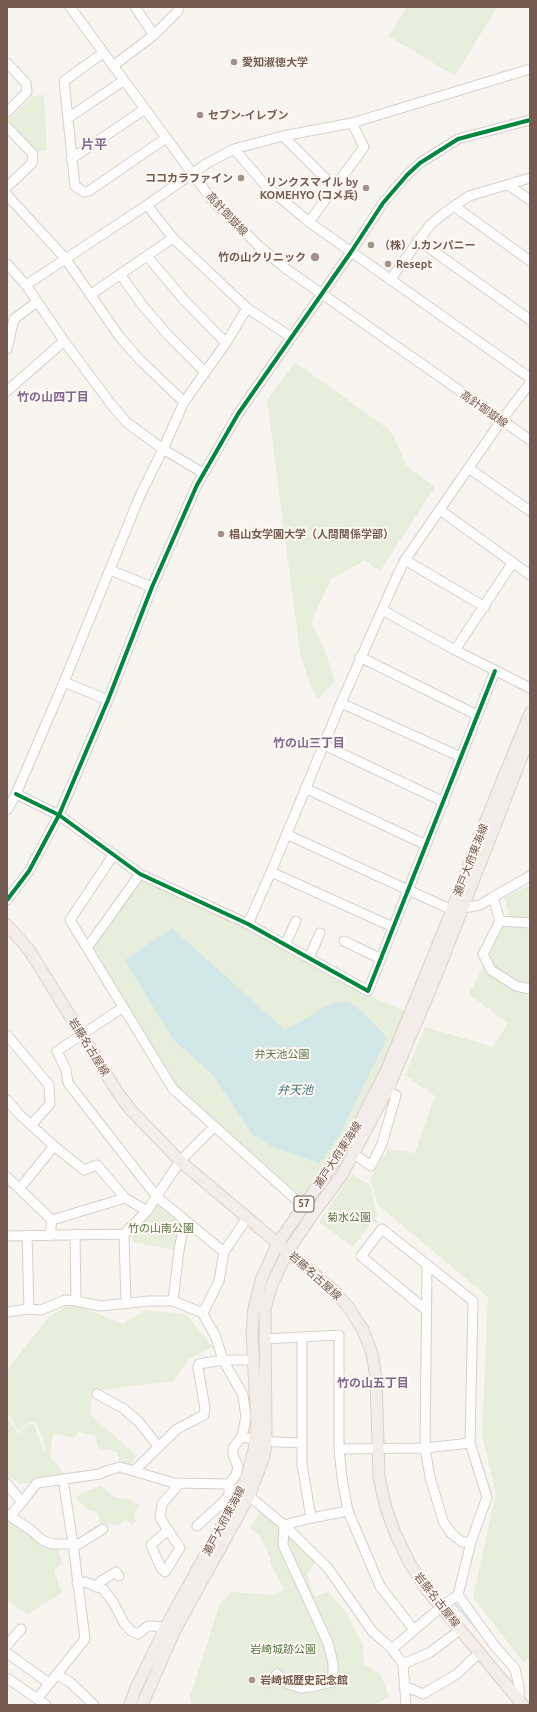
<!DOCTYPE html>
<meta charset="utf-8">
<style>
body{margin:0}
#map{position:relative;width:537px;height:1712px;overflow:hidden;background:#f8f4f0;font-family:Ubuntu,sans-serif}
canvas{display:block}
.frame{position:absolute;inset:0;border:8px solid #755a50;pointer-events:none}
</style>
<div id="map">
<canvas width="537" height="1712"></canvas>
<div class="frame"></div>
</div>
<script>
const c = document.querySelector('canvas').getContext('2d');
c.lineJoin = 'round';
function paint(path, color) {
  c.fillStyle = color;
  c.fill(path, 'evenodd');
}
function poly(rows) {
  const path = new Path2D();
  for (const r of rows) {
    path.moveTo(r[0], r[1]);
    for (let i = 2; i < r.length; i += 2) path.lineTo(r[i], r[i + 1]);
  }
  return path;
}
function trace(path, color, width, dash) {
  c.strokeStyle = color;
  c.lineWidth = width;
  c.lineCap = dash ? 'butt' : 'round';
  c.setLineDash(dash || []);
  c.stroke(path);
}
function write(font, color, halo, rows, align = 'center') {
  c.font = font + ' Ubuntu,"Noto Sans JP",sans-serif';
  c.lineWidth = 4;
  c.setLineDash([]);
  c.textBaseline = 'middle';
  c.strokeStyle = halo;
  c.fillStyle = color;
  for (const [text, x, y, turn = 0] of rows) {
    c.save();
    c.translate(x, y);
    c.rotate((+turn || 0) * Math.PI / 180);
    c.textAlign = isNaN(turn) ? turn : align;
    if (halo) c.strokeText(text, 0, 0);
    c.fillText(text, 0, 0);
    c.restore();
  }
}
const green = poly([
 [407,7,497,7,455,76,389,36],
 [44,95,47,151,37,152,8,120,34,96],
 [295,362,391,431,406,465,435,487,380,571,365,560,331,579,311,622,324,648,335,681,317,699,311,686,300,653,267,400],
 [139,878,245,925,370,996,405,1011,386,1060,343,1140,302,1197,178,1087,88,947],
 [530,885,530,1658,523,1662,473,1597,496,1493,482,1435,488,1297,378,1205,370,1179,388,1149,415,1153,435,1096,405,1075,425,1027,493,1047,508,1023,469,994,509,915,504,897],
 [352,1174,370,1185,377,1215,353,1247,319,1222],
 [158,1200,182,1220,175,1250,133,1242,132,1237],
 [71,1303,123,1324,145,1310,187,1315,213,1347,189,1359,173,1381,93,1391,90,1414,137,1456,129,1466,119,1464,118,1452,98,1448,95,1436,79,1432,74,1438,53,1433,50,1457,68,1477,47,1479,46,1475,41,1481,21,1484,7,1477,7,1419,9,1419,18,1434,29,1424,34,1425,46,1457,44,1442,36,1422,29,1422,19,1431,16,1428,10,1417,7,1417,7,1370,48,1318],
 [100,1486,115,1497,132,1500,139,1506,134,1513,136,1522,132,1525,126,1519,119,1525,100,1523,97,1512,88,1510,75,1498,84,1492],
 [260,1512,284,1528,317,1560,307,1574,313,1593,316,1596,328,1592,346,1612,363,1645,364,1666,368,1666,381,1675,389,1697,373,1705,192,1705,190,1697,220,1603,232,1592,273,1595,285,1590,270,1563,271,1560,260,1536,250,1528],
 [7,1517,52,1548,58,1549,62,1563,54,1570,62,1593,27,1614,7,1600]
]);
const water = poly([
 [172,928,285,1030,332,1003,348,1002,364,1013,387,1038,339,1136,319,1163,273,1147,252,1134,213,1075,173,1039,125,960]
]);
const stream = poly([
 [362,1209,376,1222],
 [455,1604,481,1634]
]);
const minor = poly([
 [70,7,212,200,260,247,285,268,530,440],
 [135,7,154,35],
 [103,53,64,81,75,186,84,192,89,191,166,138],
 [7,63,26,83,27,92,7,112],
 [113,66,154,35,178,11,179,7],
 [68,118,123,81],
 [7,127,33,154,32,163,7,187],
 [283,136,334,187],
 [234,149,266,186,309,222,530,378],
 [71,159,145,109],
 [508,185,530,200],
 [7,195,65,258,119,336,140,360,184,402],
 [147,205,173,238,247,308,291,337],
 [454,206,530,261],
 [309,222,364,147,352,123],
 [418,240,530,320],
 [147,256,184,300,226,343],
 [7,264,26,285,64,341,111,404,126,422,163,449,203,473],
 [120,274,143,306,167,334,205,372],
 [390,280,430,225,443,214,469,196,530,178],
 [26,285,147,205,206,164,234,149,283,136,352,123,530,69],
 [90,295,173,238],
 [7,349,14,319,37,302],
 [7,391,64,341],
 [470,469,530,511],
 [440,510,530,575],
 [405,560,485,607],
 [110,570,152,587],
 [382,610,455,650,530,688],
 [455,650,513,562],
 [360,657,477,715],
 [64,682,108,700],
 [341,703,461,757],
 [324,745,444,802],
 [305,788,426,845],
 [16,794,59,815,140,874,248,924,368,991,495,671],
 [7,810,16,794,64,682,139,498,163,449,184,402,226,343,247,308],
 [286,834,452,910,480,905,493,897,500,921,483,954,491,970,516,986,530,989],
 [114,854,70,920,173,1089,303,1206],
 [271,872,393,927],
 [493,897,530,876],
 [7,900,29,871,59,815,108,700,152,587,197,485,238,414,351,252,383,203,407,175,420,163,458,139,530,120],
 [500,921,530,923],
 [248,924,271,872,341,703,397,576,405,560,501,421,530,383],
 [344,941,381,959],
 [285,945,296,921],
 [87,948,140,874],
 [309,958,320,933],
 [122,1008,57,1051,66,1070,68,1083,157,1197,224,1252],
 [7,1035,49,1085,50,1104,31,1125],
 [7,1100,19,1114,54,1146,84,1170,97,1165,125,1198,147,1211],
 [354,1154,371,1166,382,1144,396,1095,387,1091],
 [7,1177,52,1220],
 [20,1188,54,1146],
 [75,1234,76,1301],
 [27,1235,29,1309],
 [7,1236,124,1234],
 [50,1236,52,1220,125,1198],
 [427,1265,425,1448,430,1477,443,1521,451,1533,462,1542,471,1542],
 [173,1301,179,1250,185,1220],
 [126,1303,124,1234,147,1211,180,1161,214,1127],
 [7,1312,29,1309,41,1310,65,1300,76,1301,100,1306,149,1301,173,1301,203,1313,205,1318,215,1335,223,1360,243,1395,246,1417,242,1436,256,1441,302,1443],
 [203,1313,219,1281,224,1252,247,1218],
 [302,1337,302,1464,311,1518],
 [264,1339,339,1335,339,1449,342,1478,348,1511,380,1586,414,1630],
 [97,1394,124,1409,139,1422,158,1446],
 [339,1449,425,1448,470,1443],
 [134,1471,177,1429,204,1415,205,1408,198,1368,199,1364,223,1360,253,1360],
 [7,1484,22,1502,11,1515],
 [249,1496,284,1525,328,1568,372,1631,392,1649,403,1664,406,1705],
 [22,1502,37,1483,100,1474,106,1471,120,1467,174,1483,229,1484],
 [7,1514,31,1530,42,1540,52,1544,73,1544],
 [284,1525,311,1518,348,1511],
 [197,1526,221,1504,229,1496,229,1484,236,1475,238,1467,233,1455,233,1448,242,1436],
 [168,1530,151,1545,161,1568,165,1572,180,1548,160,1518,162,1504,180,1483],
 [74,1547,103,1529],
 [77,1583,85,1582,103,1589,113,1602,124,1623,131,1631,138,1634,148,1626,154,1626,165,1628],
 [96,1587,101,1581,116,1572,119,1576],
 [458,1595,494,1645,515,1669,519,1686,519,1700],
 [7,1645,21,1629],
 [392,1649,441,1607,458,1595,471,1542,487,1497,470,1443,473,1301,382,1229,361,1256,426,1310],
 [7,1653,49,1683],
 [403,1664,429,1653,460,1630],
 [57,1675,70,1682,94,1705],
 [7,1678,46,1705],
 [267,1683,277,1674,289,1684,301,1688,310,1687,328,1683,333,1676,333,1663,328,1643,283,1545,284,1525],
 [405,1686,423,1694,457,1674,479,1653],
 [37,1699,85,1639,73,1544,63,1479]
]);
const major = poly([
 [7,925,29,950,118,1093,130,1109,180,1161,333,1290,349,1308,363,1330,372,1353,376,1379,379,1477,386,1508,395,1533,409,1562,427,1590,523,1705],
 [130,1705,136,1688,165,1628,242,1489,248,1473,254,1450,257,1425,252,1333,254,1309,261,1280,278,1243,336,1159,360,1122,388,1067,452,910,482,830,530,713],
 [142,1705,175,1630,249,1496,264,1457,266,1441,265,1309,272,1284,288,1251,313,1214,342,1175,387,1091,435,979,530,736]
]);
const cycleway = poly([
 [16,794,59,815,140,874,248,924,368,991,495,671],
 [7,900,29,871,59,815,108,700,152,587,197,485,238,414,351,252,383,203,407,175,420,163,458,139,530,120]
]);
const markers = [
 [234,62,4,"#a39088"],
 [200,115,4,"#a39088"],
 [241,178,4,"#a39088"],
 [366,188,4,"#a39088"],
 [371,245,4,"#a39088"],
 [315,257,5,"#a39088"],
 [388,264,4,"#a39088"],
 [221,534,4,"#a39088"],
 [252,1680,4,"#a39088"]
];
const shields = [
 [304,1204,20]
];
const shieldNames = [
 ["57",304,1204]
];
const poiNames = [
 ["愛知淑徳大学",242,62],
 ["セブン-イレブン",208,115],
 ["ココカラファイン",233,178,"right"],
 ["リンクスマイル by",358,182,"right"],
 ["KOMEHYO (コメ兵)",358,195,"right"],
 ["（株）J.カンパニー",379,245],
 ["竹の山クリニック",306,257,"right"],
 ["Resept",396,264],
 ["椙山女学園大学（人間関係学部）",229,534],
 ["岩崎城歴史記念館",260,1680]
];
const streetNames = [
 ["高針御嶽線",227,214,47],
 ["高針御嶽線",484,409,35],
 ["瀬戸大府東海線",471,860,-69],
 ["岩藤名古屋線",89,1047,58],
 ["瀬戸大府東海線",338,1155,-57],
 ["岩藤名古屋線",315,1276,42],
 ["瀬戸大府東海線",224,1521,-62],
 ["岩藤名古屋線",437,1600,52]
];
const parkNames = [
 ["弁天池公園",282,1054],
 ["菊水公園",349,1217],
 ["竹の山南公園",161,1228],
 ["岩崎城跡公園",283,1649]
];
const neighbourhoodNames = [
 ["竹の山四丁目",53,397],
 ["竹の山三丁目",309,743],
 ["竹の山五丁目",373,1383]
];
const waterNames = [
 ["弁天池",295,1090]
];
const quarterNames = [
 ["片平",94,145]
];
paint(green, '#e7eedc');
paint(water, '#d2e7e8');
trace(stream, '#d2e7e8', 2);
trace(minor, '#d6d0cc', 11);
trace(major, '#d9d0cc', 13);
trace(minor, '#fefdfd', 9);
trace(major, '#f2ede8', 11);
trace(cycleway, '#00873e', 4);
for (const [x, y, r, color] of markers) {
  const dot = new Path2D();
  dot.arc(x, y, r, 0, 2 * Math.PI);
  c.fillStyle = color;
  c.fill(dot);
  trace(dot, '#fef8f3', 1.5);
}
for (const [x, y, w] of shields) {
  const box = new Path2D();
  box.roundRect(x - w / 2, y - 8, w, 16, 3);
  c.fillStyle = '#fef8f3';
  c.fill(box);
  trace(box, '#755a50', 1);
}
write('bold 10px', '#755a50', null, shieldNames);
write('bold 11px', '#755a50', '#fef8f3', poiNames, 'left');
write('11px', '#755a50', '#fef8f3', streetNames);
write('11px', '#5b7949', '#fef8f3', parkNames);
write('bold 12px', '#806890', '#fef8f3', neighbourhoodNames);
write('italic 12px', '#487b7f', '#fef8f3', waterNames);
write('bold 13px', '#806890', '#fef8f3', quarterNames);
</script>
